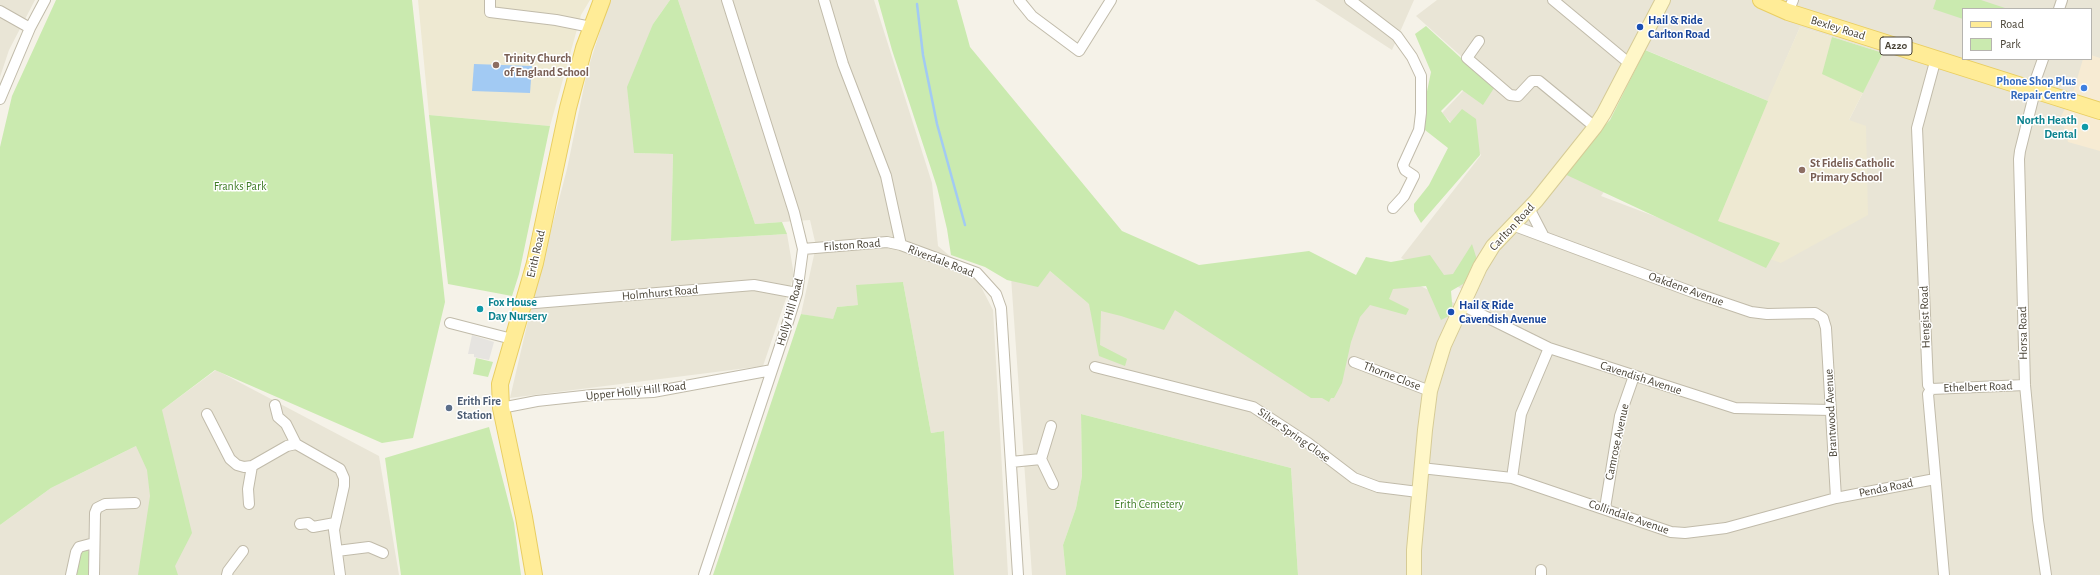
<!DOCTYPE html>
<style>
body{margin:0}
#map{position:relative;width:2100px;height:575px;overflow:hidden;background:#f5f2e8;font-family:"Alegreya Sans",sans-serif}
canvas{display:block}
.legend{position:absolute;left:1962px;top:8px;width:130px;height:52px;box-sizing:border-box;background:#fff;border:1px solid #b6b4af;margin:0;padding:5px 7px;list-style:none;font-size:12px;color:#494336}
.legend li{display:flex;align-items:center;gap:8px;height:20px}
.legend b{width:20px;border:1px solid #b6b4af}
</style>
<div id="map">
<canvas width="2100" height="575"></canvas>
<ul class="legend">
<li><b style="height:5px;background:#ffec97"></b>Road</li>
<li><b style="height:11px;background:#caeaaf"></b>Park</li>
</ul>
</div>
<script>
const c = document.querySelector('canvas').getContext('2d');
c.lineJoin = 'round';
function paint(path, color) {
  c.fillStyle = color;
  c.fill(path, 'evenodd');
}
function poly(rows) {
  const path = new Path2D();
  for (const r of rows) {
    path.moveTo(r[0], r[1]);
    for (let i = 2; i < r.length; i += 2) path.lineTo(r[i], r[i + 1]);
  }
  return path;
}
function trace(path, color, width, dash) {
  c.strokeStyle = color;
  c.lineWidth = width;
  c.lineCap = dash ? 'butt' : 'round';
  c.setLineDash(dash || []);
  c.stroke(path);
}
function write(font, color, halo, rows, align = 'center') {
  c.font = font + ' "Alegreya Sans",sans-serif';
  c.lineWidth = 3;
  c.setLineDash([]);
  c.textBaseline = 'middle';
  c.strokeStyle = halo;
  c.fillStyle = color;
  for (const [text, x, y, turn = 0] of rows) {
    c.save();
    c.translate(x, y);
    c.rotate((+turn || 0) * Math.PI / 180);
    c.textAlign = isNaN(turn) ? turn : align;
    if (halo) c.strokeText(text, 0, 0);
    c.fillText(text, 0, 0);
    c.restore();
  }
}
const residential = poly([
 [0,0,35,0,9,50,0,77],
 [610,0,670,0,653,24,634,153,673,154,671,241,787,234,794,275,763,366,510,398,534,295,567,169,587,72],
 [678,0,874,0,932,183,938,246,977,279,993,310,1008,575,954,575,944,431,931,433,903,282,858,305,837,307,833,320,801,314,816,246,810,220,755,224],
 [1315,0,1414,0,1392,50],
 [1437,0,2100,0,2100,575,1298,575,1291,468,1081,414,1082,476,1076,508,1063,545,1066,575,1032,575,1011,277,1050,271,1088,303,1175,309,1372,284,1391,271,1460,306,1466,291,1558,171,1606,189,1601,196,1707,236,1849,120,1883,53,1800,27,1768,101,1636,46,1601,113,1464,290,1401,258,1481,155,1442,113,1480,73,1416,16],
 [1963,9,2091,9,2091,59,1963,59],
 [216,370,379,456,399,575,0,575,0,525,51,488,136,446,162,410]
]);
const commercial = poly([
 [2091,55,2100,58,2100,151,2068,142,2061,116,2072,96,2083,59,2091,59]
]);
const education = poly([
 [418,0,590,0,581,15,550,126,429,115],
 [1800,27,1883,53,1849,120,1866,126,1868,215,1781,263,1707,236]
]);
const green = poly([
 [56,0,412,0,445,302,413,438,382,443,215,370,162,410,192,533,175,566,178,575,138,575,150,496,147,470,136,446,51,488,0,525,0,147,12,96],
 [670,0,678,0,755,224,782,222,787,234,671,241,673,154,634,153,627,87,653,24],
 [878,0,957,0,970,47,1122,231,1199,265,1309,251,1356,275,1366,257,1391,262,1430,255,1444,275,1453,274,1472,244,1478,263,1468,281,1451,291,1453,314,1441,320,1426,286,1393,289,1389,299,1409,309,1406,315,1370,305,1360,317,1351,342,1342,383,1334,398,1331,398,1329,402,1322,398,1311,398,1175,310,1164,330,1121,316,1101,311,1100,345,1127,359,1125,366,1099,356,1089,304,1050,271,1038,287,1007,280,985,267,951,255,947,229,937,187,892,50],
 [1936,0,1981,0,2008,9,1963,9,1963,19,1933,9],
 [1426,26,1461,58,1496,85,1483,105,1462,90,1441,111,1450,123,1462,109,1476,119,1480,155,1421,223,1414,211,1414,204,1429,185,1448,148,1425,130,1424,106,1431,72,1415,34],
 [1832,37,1883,53,1863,93,1822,74],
 [1645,50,1768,101,1718,221,1780,243,1766,268,1558,171,1610,120],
 [429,115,550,126,519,274,512,296,448,284],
 [903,282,931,433,944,431,954,575,713,575,801,314,833,319,837,307,858,305,856,285],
 [476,358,493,362,488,377,473,374],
 [1081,414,1291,468,1298,575,1066,575,1063,545,1076,508,1082,476],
 [489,427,514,523,521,575,401,575,385,458],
 [86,549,89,552,90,575,75,575,80,552]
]);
const parking = poly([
 [472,335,494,342,489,360,474,357,474,354,468,354]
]);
const water = poly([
 [474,64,532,66,530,93,472,91]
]);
const stream = poly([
 [917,4,923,55,937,124,965,225]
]);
const street = poly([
 [490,0,490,12,556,20,591,27],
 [824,0,843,64,886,176,901,245],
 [1019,0,1032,16,1079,51,1111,0],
 [1350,0,1397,36,1412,57,1421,76,1421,113,1419,130,1403,165,1405,170,1414,176,1404,196,1393,208],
 [1553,0,1630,64],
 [2059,9,2062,0],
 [0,11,30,28],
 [1788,12,1793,0],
 [1479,41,1467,58,1510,95,1518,96,1532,81,1539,81,1595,127],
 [2032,90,2043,59],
 [2035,91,2020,151,2019,159,2025,385,2038,520,2046,575],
 [0,99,30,28,45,0],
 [1529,208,1543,235],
 [1512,225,1695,293,1751,312,1767,314,1815,313,1823,318,1826,328,1836,498],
 [803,249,887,242,901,245,977,273,996,294,1001,308,1018,575],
 [523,304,754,285,797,293],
 [1462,305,1549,348,1735,408,1831,410],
 [450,323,512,339],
 [1354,362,1430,391],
 [1095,367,1253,407,1308,443,1354,478,1378,487,1418,492],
 [1931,389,1928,385,1917,128,1936,58],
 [1931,389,1928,394,1944,575],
 [1931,389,2025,385],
 [275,405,278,417,286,424,296,444],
 [501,408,537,401,592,395,653,392,772,370],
 [207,414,230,459,237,465,244,467,252,466,287,446,296,444,340,469,344,478,344,486,334,530,340,575],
 [1041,459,1051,426],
 [1011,462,1041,459,1053,484],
 [1421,468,1512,478,1671,532,1685,533,1726,528,1836,498,1935,479],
 [1512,478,1521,414,1549,348],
 [249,504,248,489,252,466],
 [1605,508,1620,416,1634,376],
 [300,524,308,523,313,527,335,523],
 [337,551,369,547,383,553],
 [71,575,76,552,79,547,94,543],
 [94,575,95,513,97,508,105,504,135,503],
 [227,575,228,571,243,551],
 [704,575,787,325,797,293,803,249,794,212,727,0],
 [1541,575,1541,570]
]);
const secondary = poly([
 [1414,575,1414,550,1425,430,1430,391,1444,345,1480,267,1493,246,1536,201,1595,127,1604,113,1663,0]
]);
const primary = poly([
 [1761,0,1788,12,2100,111],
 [534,575,524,517,501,408,500,384,535,263,568,108,584,48,602,0]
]);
const markers = [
 [1640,27,4,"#1a4fb4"],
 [496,65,4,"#8d6e63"],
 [2084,88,4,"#3f7fe0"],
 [2085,127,4,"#0f9aa8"],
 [1802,170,4,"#8d6e63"],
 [480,309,4,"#0f9aa8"],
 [1451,312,4,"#1a4fb4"],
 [449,408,4,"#5c6f8a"]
];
const shields = [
 [1896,46,32]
];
const shieldNames = [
 ["A220",1896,46]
];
const transitNames = [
 ["Hail & Ride",1648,20],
 ["Carlton Road",1648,34],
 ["Hail & Ride",1459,305],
 ["Cavendish Avenue",1459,319]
];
const streetNames = [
 ["Bexley Road",1838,28,17],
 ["Carlton Road",1512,227,-47],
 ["Filston Road",852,245,-4],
 ["Erith Road",536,254,-77],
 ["Riverdale Road",941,261,21],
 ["Oakdene Avenue",1686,289,20],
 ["Holmhurst Road",660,293,-5],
 ["Holly Hill Road",790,312,-74],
 ["Hengist Road",1925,317,-92],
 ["Horsa Road",2023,333,-91],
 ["Thorne Close",1392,376,21],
 ["Cavendish Avenue",1641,378,18],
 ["Ethelbert Road",1978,387,-2],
 ["Upper Holly Hill Road",636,391,-6],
 ["Brantwood Avenue",1831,413,-93],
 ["Silver Spring Close",1294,435,35],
 ["Camrose Avenue",1617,442,-78],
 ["Penda Road",1886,488,-11],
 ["Collindale Avenue",1629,517,19]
];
const educationNames = [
 ["Trinity Church",504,58],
 ["of England School",504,72],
 ["St Fidelis Catholic",1810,163],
 ["Primary School",1810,177]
];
const shopNames = [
 ["Phone Shop Plus",2076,81],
 ["Repair Centre",2076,95]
];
const cultureNames = [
 ["North Heath",2077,120],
 ["Dental",2077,134],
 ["Fox House",488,302,"left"],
 ["Day Nursery",488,316,"left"]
];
const parkNames = [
 ["Franks Park",240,186],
 ["Erith Cemetery",1149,504]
];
const serviceNames = [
 ["Erith Fire",457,401],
 ["Station",457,415]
];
paint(residential, '#e9e5d6');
paint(commercial, '#f7ebd3');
paint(education, '#eee9d2');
paint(green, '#caeaaf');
paint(parking, '#e6e4e0');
paint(water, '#a2caf3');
trace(stream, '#a2caf3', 2.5);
trace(street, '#c1bbaa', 12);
trace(secondary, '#d6cb96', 16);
trace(primary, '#e9ce62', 18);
trace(street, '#fff', 10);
trace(secondary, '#fff7c8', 14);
trace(primary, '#ffec97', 16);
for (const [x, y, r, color] of markers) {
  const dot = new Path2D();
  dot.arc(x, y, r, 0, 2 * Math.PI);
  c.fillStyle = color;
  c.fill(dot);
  trace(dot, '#fff', 1.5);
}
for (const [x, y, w] of shields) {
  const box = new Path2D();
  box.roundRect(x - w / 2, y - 9, w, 18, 3);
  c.fillStyle = '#fff';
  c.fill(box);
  trace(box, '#494336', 1);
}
write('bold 11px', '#494336', null, shieldNames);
write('bold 12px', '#164399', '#fff', transitNames, 'left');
write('12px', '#494336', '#fff', streetNames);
write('bold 12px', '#785e54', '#fff', educationNames, 'left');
write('bold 12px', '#366cbe', '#fff', shopNames, 'right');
write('bold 12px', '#0d838f', '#fff', cultureNames, 'right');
write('12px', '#3f7d26', '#fff', parkNames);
write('bold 12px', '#4e5e75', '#fff', serviceNames, 'left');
</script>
